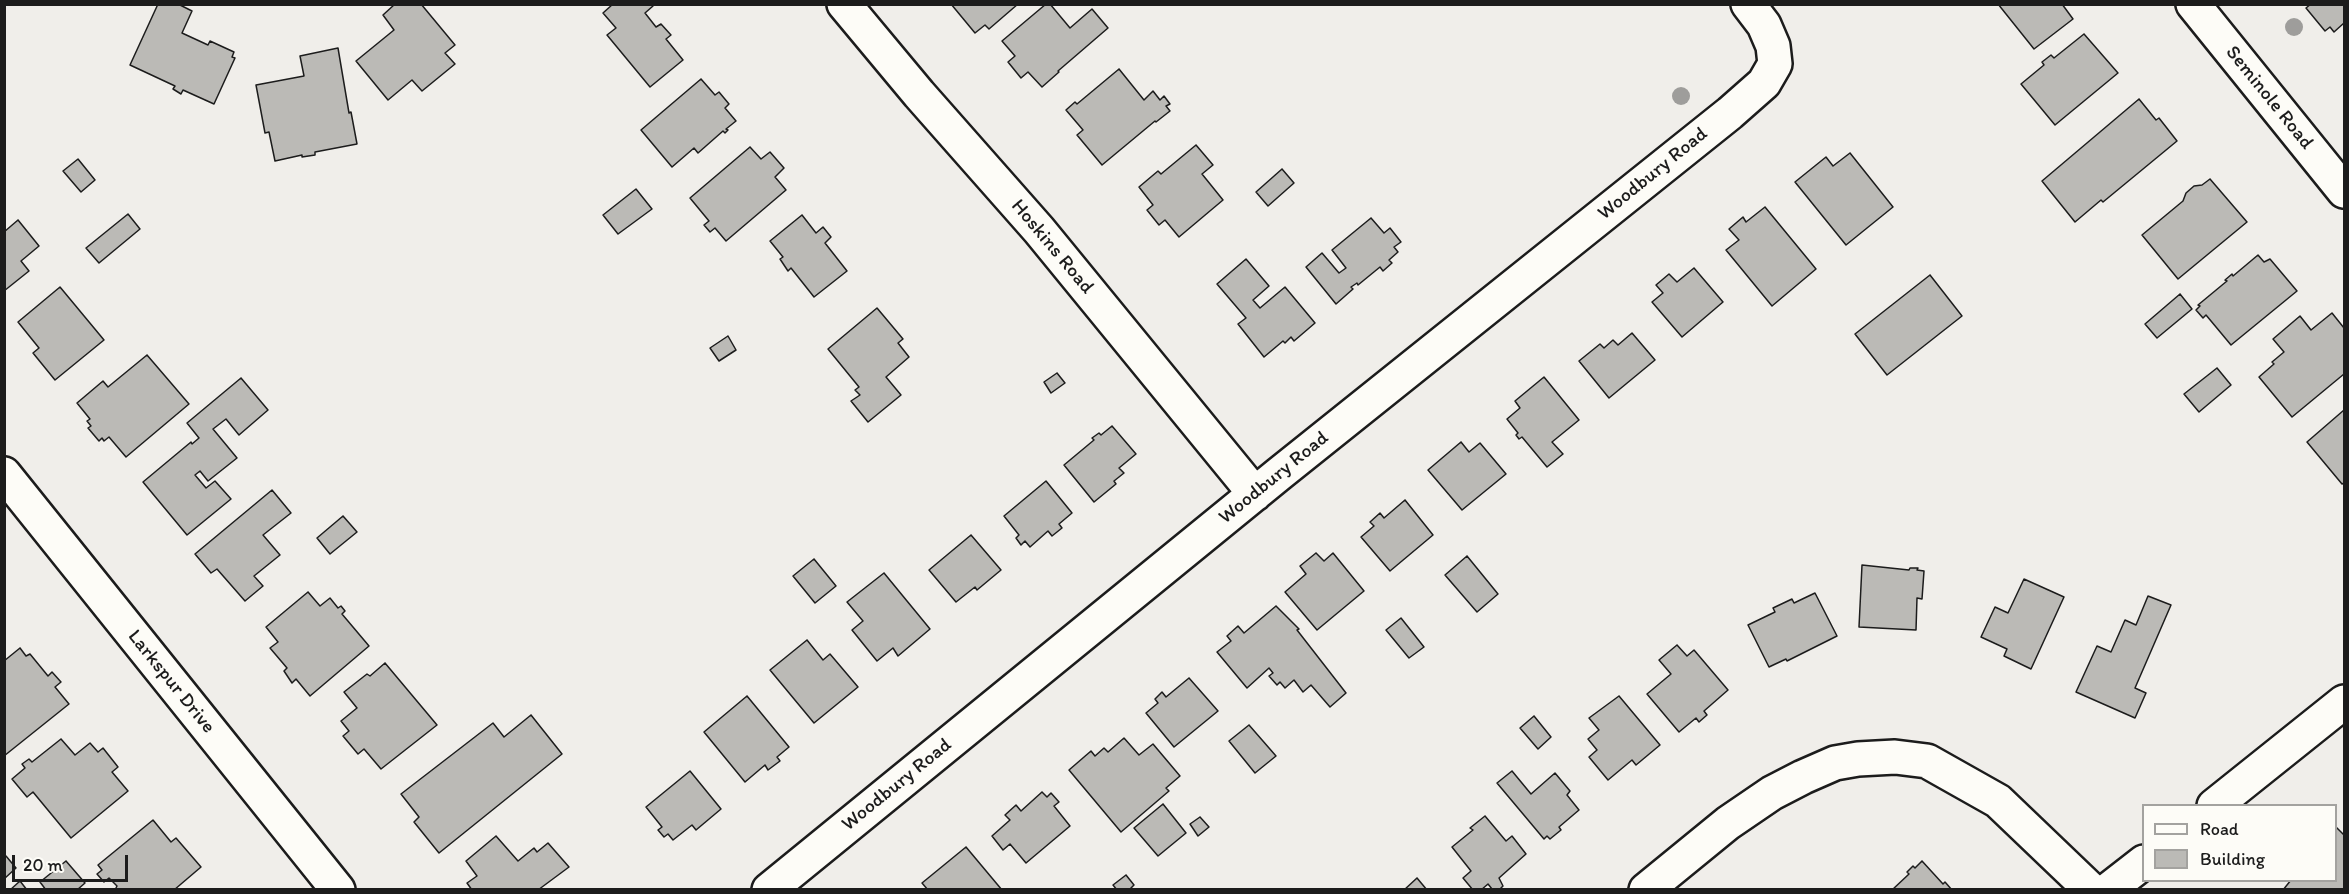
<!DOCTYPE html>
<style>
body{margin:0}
#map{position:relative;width:2349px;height:894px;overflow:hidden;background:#f0eeea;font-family:Itim,sans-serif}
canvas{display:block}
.frame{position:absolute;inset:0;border:6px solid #1c1c1c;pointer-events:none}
.legend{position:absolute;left:2142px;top:804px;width:195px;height:78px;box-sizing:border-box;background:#fdfcf7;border:2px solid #a3a29f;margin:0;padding:8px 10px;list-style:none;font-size:18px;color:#1c1c1c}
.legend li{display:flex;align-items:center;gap:12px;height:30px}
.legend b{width:30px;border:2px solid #a3a29f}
.scale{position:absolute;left:12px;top:855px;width:116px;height:27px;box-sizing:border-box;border:3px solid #1c1c1c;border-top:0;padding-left:8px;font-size:18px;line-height:21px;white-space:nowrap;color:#1c1c1c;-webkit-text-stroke:4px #fdfcf7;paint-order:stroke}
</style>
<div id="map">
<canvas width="2349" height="894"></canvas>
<div class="frame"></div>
<ul class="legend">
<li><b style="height:8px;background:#fdfcf7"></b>Road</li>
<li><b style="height:16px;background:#bbbab6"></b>Building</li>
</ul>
<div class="scale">20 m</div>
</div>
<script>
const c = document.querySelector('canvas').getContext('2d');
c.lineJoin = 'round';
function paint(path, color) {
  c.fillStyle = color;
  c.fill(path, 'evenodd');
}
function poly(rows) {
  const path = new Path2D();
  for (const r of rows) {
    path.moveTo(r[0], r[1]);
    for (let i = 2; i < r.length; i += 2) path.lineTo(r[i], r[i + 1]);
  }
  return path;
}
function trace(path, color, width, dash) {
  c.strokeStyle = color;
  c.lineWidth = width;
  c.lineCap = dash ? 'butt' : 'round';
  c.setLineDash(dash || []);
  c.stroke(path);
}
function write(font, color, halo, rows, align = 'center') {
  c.font = font + ' Itim,sans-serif';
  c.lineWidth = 6;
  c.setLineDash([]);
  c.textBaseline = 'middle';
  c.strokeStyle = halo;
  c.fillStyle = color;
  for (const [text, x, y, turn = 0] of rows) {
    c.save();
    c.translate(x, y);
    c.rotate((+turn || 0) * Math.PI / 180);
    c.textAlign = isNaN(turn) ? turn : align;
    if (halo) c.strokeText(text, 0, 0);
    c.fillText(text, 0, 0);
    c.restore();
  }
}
const building = poly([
 [158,4,178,4,192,11,182,33,208,45,210,41,234,52,232,57,235,58,214,104,183,90,181,94,173,89,175,86,130,65,158,4],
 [395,4,421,4,455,45,445,53,455,64,422,91,412,80,388,100,356,61,394,30,383,15,395,4],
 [613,4,652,4,653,6,645,13,656,27,661,24,671,35,666,39,683,60,650,87,607,35,616,28,603,13,613,4],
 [951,4,1018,4,989,29,985,25,975,33,951,4],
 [1046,4,1050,4,1070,28,1092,9,1108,28,1058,71,1059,72,1042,87,1028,72,1021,78,1008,62,1015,56,1002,41,1046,4],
 [1998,4,2062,4,2073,19,2034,49,1998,4],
 [2311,4,2344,4,2344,23,2334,32,2330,27,2325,31,2306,8,2311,4],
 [2084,34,2118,73,2055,125,2021,84,2044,65,2042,62,2051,55,2054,58,2084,34],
 [338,48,349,113,351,112,357,144,315,152,315,155,302,157,302,155,275,161,269,132,265,133,256,85,304,76,300,56,338,48],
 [1119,69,1144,100,1153,91,1160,100,1164,96,1170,104,1166,106,1170,111,1156,122,1155,121,1102,165,1077,135,1083,130,1066,110,1075,102,1077,104,1119,69],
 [701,79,715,95,719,92,729,104,725,108,736,121,726,129,728,130,725,133,723,131,698,153,694,148,672,167,641,130,701,79],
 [2139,99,2156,120,2159,118,2177,141,2103,202,2101,200,2075,222,2042,181,2139,99],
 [1196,145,1213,165,1202,174,1223,200,1179,237,1165,220,1159,225,1147,210,1153,205,1139,187,1158,171,1161,174,1196,145],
 [750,147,761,159,770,152,784,168,775,177,786,190,726,241,715,228,710,232,704,225,709,221,690,198,750,147],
 [1850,153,1893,207,1846,245,1795,182,1826,157,1833,166,1850,153],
 [78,159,95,180,81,192,63,171,78,159],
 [1282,169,1294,183,1268,206,1256,192,1282,169],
 [2210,179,2247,222,2178,279,2142,235,2183,201,2186,193,2194,186,2202,185,2210,179],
 [636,189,652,209,618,234,603,215,636,189],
 [1765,207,1816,269,1772,306,1726,250,1739,240,1729,229,1743,217,1746,222,1765,207],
 [128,214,140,229,99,263,86,248,128,214],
 [802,215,816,233,823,227,831,237,825,243,847,271,814,297,791,268,788,271,780,259,783,257,770,241,802,215],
 [1371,218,1384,233,1390,228,1401,242,1394,247,1398,252,1389,260,1392,263,1383,271,1380,267,1358,285,1357,283,1351,287,1353,289,1336,304,1306,267,1322,253,1339,273,1346,268,1332,250,1371,218],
 [18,220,39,246,21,261,29,271,4,291,4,232,18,220],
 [2258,255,2264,262,2270,259,2297,291,2231,345,2206,315,2203,318,2196,310,2200,306,2198,305,2227,281,2225,280,2232,274,2233,276,2258,255],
 [1246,259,1269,286,1253,300,1260,308,1285,287,1315,323,1294,341,1291,337,1285,343,1283,341,1264,357,1238,324,1246,318,1217,284,1246,259],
 [1694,268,1723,302,1682,337,1652,302,1663,293,1656,285,1669,274,1677,282,1694,268],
 [1930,275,1962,316,1887,375,1855,334,1930,275],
 [60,287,104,340,55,380,33,353,39,348,18,322,60,287],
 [2180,294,2192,309,2157,338,2145,324,2180,294],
 [877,308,903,339,898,343,909,357,886,377,901,395,868,422,851,401,860,395,855,390,859,387,828,349,877,308],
 [2332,313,2344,328,2344,374,2292,417,2259,377,2274,364,2272,362,2284,352,2273,339,2300,316,2311,330,2332,313],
 [1632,333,1655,360,1609,398,1579,361,1600,344,1604,348,1613,340,1618,345,1632,333],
 [728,336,736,350,719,361,710,348,728,336],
 [147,355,189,404,126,457,109,437,104,441,102,438,99,441,88,428,91,426,87,421,90,419,77,403,103,381,108,387,147,355],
 [2217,368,2231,385,2199,412,2184,394,2217,368],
 [1057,373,1065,383,1051,393,1044,382,1057,373],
 [1544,377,1579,420,1552,442,1563,454,1547,467,1522,437,1519,439,1516,435,1518,433,1507,419,1520,408,1515,401,1544,377],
 [241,378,268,410,239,435,226,419,213,429,237,458,208,481,200,471,195,475,206,488,215,481,231,499,187,535,143,482,191,442,192,444,199,438,187,423,241,378],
 [2344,410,2344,483,2342,484,2307,442,2344,410],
 [1112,426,1136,454,1119,468,1124,473,1114,481,1116,484,1094,502,1064,465,1094,440,1092,438,1099,433,1101,435,1112,426],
 [1461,442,1469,452,1480,443,1506,474,1462,510,1428,470,1461,442],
 [1046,481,1072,513,1059,524,1062,528,1052,536,1048,531,1030,547,1025,541,1021,545,1016,538,1019,535,1004,516,1046,481],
 [272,490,291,513,263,535,280,555,254,576,263,586,245,601,217,569,211,573,195,554,272,490],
 [1405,500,1433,535,1390,571,1361,537,1374,526,1370,522,1380,513,1384,518,1405,500],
 [343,516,357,532,330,554,317,538,343,516],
 [971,535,1001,570,977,590,975,587,956,602,929,570,971,535],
 [1316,553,1324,561,1333,553,1364,591,1317,630,1285,592,1306,574,1300,566,1316,553],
 [1467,556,1498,594,1477,612,1445,575,1467,556],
 [814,559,836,586,815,603,793,576,814,559],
 [1862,565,1909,570,1910,568,1918,568,1917,570,1924,571,1922,599,1917,598,1916,630,1859,627,1862,565],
 [884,573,930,629,898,656,893,648,877,661,852,630,863,621,847,602,884,573],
 [2024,579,2064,597,2031,669,2004,656,2007,649,1981,637,1995,607,2008,613,2024,579],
 [308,592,320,606,330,598,338,608,341,606,345,611,342,614,369,646,310,696,296,679,292,683,284,671,287,668,270,648,278,642,266,627,308,592],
 [1815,593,1837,636,1787,661,1786,659,1769,667,1748,625,1775,612,1773,608,1792,599,1794,603,1815,593],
 [2148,596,2171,605,2135,688,2146,693,2135,718,2076,692,2097,646,2111,652,2125,620,2136,625,2148,596],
 [1276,606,1299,629,1297,630,1346,693,1330,707,1311,685,1303,692,1294,680,1285,688,1280,682,1277,685,1269,676,1273,673,1269,668,1247,688,1217,652,1231,641,1227,636,1238,626,1244,633,1276,606],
 [1401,618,1424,647,1409,658,1386,630,1401,618],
 [807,640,823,660,830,654,858,687,814,723,770,670,807,640],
 [1677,645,1687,656,1694,650,1728,690,1704,711,1707,715,1699,722,1696,718,1679,732,1647,694,1671,674,1659,660,1677,645],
 [20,648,26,656,30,654,48,676,52,672,61,682,55,687,69,704,4,756,4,661,20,648],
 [385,663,437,725,381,769,364,749,358,754,343,736,349,731,341,721,357,708,344,692,367,674,370,676,385,663],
 [1189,678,1218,711,1174,747,1146,713,1158,703,1155,699,1162,692,1166,697,1189,678],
 [747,696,789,747,777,757,780,761,768,770,765,765,745,782,704,732,747,696],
 [1619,696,1660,745,1636,765,1632,760,1608,780,1589,757,1597,750,1588,739,1599,730,1589,718,1619,696],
 [531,715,562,754,439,853,414,822,419,817,401,794,493,723,504,737,531,715],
 [1534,716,1551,737,1538,749,1520,728,1534,716],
 [1249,725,1276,756,1255,773,1229,741,1249,725],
 [1124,738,1139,755,1153,744,1180,776,1166,788,1169,791,1121,832,1069,770,1091,751,1095,756,1104,748,1108,752,1124,738],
 [61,739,75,755,90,743,98,752,103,748,118,767,112,772,128,791,71,838,33,792,27,797,12,779,25,768,22,764,29,759,32,762,61,739],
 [690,771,721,809,696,830,692,825,673,840,668,834,664,837,658,830,662,827,646,807,690,771],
 [1512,771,1531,794,1555,773,1570,791,1567,795,1579,810,1559,827,1561,830,1550,839,1547,836,1544,839,1497,783,1512,771],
 [1042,792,1047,797,1051,793,1059,802,1054,806,1070,826,1026,863,1010,844,1003,850,992,836,1010,820,1005,815,1016,805,1021,811,1042,792],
 [1163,804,1186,833,1158,856,1134,828,1163,804],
 [1485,816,1506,841,1512,836,1526,854,1499,878,1503,886,1499,890,1492,889,1488,884,1481,890,1473,890,1463,878,1471,871,1452,847,1473,830,1470,828,1485,816],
 [1200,817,1209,827,1198,836,1190,824,1200,817],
 [153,820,171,842,176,838,201,867,174,890,115,890,117,886,109,878,104,882,97,874,102,870,98,865,153,820],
 [2336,827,2344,835,2344,890,2283,890,2291,880,2336,880,2336,827],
 [496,836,518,861,534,848,537,852,548,843,569,867,538,890,472,890,467,883,477,876,466,861,496,836],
 [966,847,1002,890,928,890,922,883,966,847],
 [6,856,16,868,4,879,4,857,6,856],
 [66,861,85,883,77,890,46,890,40,882,66,861],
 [1922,861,1943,884,1945,882,1952,890,1892,890,1909,874,1907,872,1913,866,1915,868,1922,861],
 [1126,875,1134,885,1129,890,1117,890,1113,885,1126,875],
 [1417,878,1427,890,1404,890,1417,878],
 [20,881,27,890,10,890,20,881]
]);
const street = poly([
 [844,4,919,94,1039,230,1255,494],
 [2193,4,2344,191],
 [4,474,338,890],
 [2214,806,2344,702],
 [769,890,1279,474,1730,113,1764,83,1775,64,1773,46,1764,25,1748,4],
 [1646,890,1728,823,1772,793,1803,777,1835,763,1858,759,1895,757,1927,761,1998,801,2091,890],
 [2108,890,2144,862]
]);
const trees = [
 [2294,27],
 [1681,96]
];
const streetNames = [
 ["Seminole Road",2269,98,51],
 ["Woodbury Road",1653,174,-39],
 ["Hoskins Road",1052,247,50],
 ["Woodbury Road",1274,478,-39],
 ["Larkspur Drive",171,682,51],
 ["Woodbury Road",897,785,-39]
];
paint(building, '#bbbab6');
trace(building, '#1c1c1c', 1.5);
trace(street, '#1c1c1c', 38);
trace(street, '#fdfcf7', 33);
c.fillStyle = '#9e9d9b';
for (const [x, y] of trees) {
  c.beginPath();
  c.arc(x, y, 9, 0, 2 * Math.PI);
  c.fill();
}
write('20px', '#1c1c1c', '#fdfcf7', streetNames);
</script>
